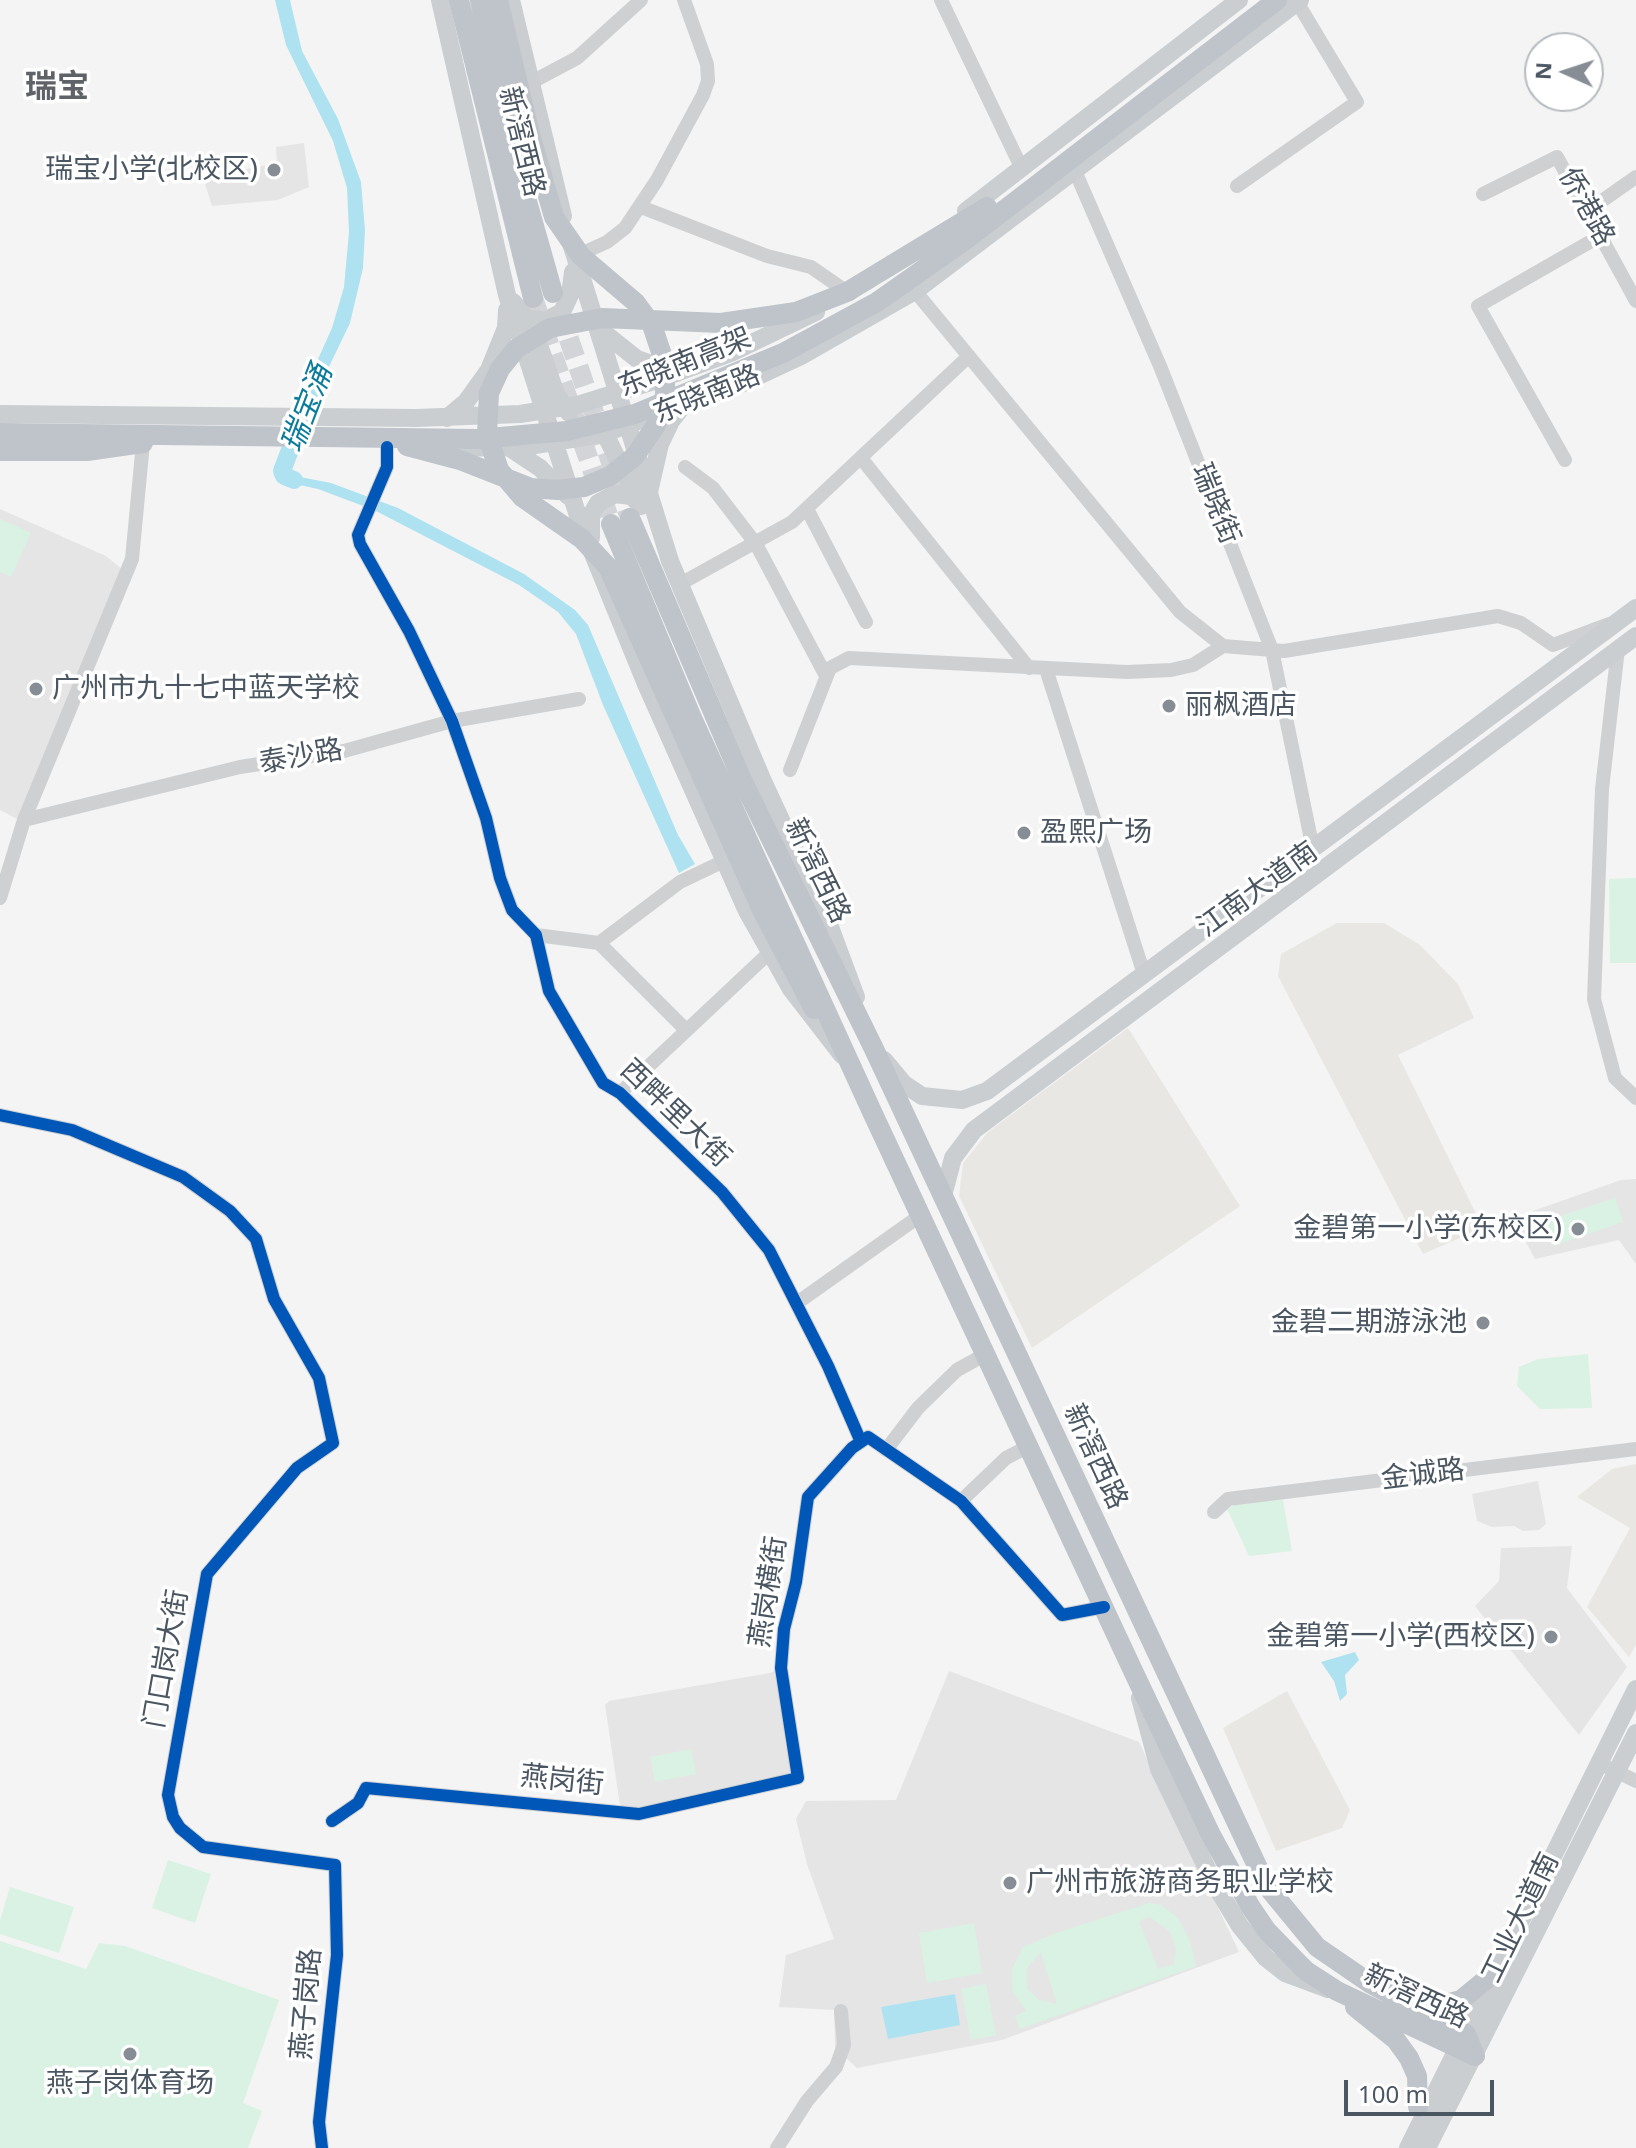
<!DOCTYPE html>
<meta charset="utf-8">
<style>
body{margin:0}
#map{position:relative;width:1636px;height:2148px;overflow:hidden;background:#f4f4f4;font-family:"Noto Sans",sans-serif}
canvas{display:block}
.north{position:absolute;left:1524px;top:32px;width:80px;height:80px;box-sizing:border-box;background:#fff;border:2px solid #b7bbc0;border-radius:50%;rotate:273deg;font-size:22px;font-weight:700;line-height:32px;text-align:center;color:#4a5661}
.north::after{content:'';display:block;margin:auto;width:28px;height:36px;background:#868d94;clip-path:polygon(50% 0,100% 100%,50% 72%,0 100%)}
.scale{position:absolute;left:1344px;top:2080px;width:150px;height:36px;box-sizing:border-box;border:4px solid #4a5661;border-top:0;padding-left:10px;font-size:24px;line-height:28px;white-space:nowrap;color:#4a5661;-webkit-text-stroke:6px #fff;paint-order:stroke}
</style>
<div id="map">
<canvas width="1636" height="2148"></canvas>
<div class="north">N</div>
<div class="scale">100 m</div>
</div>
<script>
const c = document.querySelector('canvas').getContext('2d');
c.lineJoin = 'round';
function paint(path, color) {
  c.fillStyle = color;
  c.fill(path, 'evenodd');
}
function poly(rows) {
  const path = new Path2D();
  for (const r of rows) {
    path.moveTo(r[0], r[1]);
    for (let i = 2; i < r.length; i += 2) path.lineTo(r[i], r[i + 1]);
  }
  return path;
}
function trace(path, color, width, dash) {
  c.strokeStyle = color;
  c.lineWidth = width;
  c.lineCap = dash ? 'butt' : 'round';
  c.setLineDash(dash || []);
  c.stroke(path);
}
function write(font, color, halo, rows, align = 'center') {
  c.font = font + ' "Noto Sans","Noto Sans SC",sans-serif';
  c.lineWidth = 7;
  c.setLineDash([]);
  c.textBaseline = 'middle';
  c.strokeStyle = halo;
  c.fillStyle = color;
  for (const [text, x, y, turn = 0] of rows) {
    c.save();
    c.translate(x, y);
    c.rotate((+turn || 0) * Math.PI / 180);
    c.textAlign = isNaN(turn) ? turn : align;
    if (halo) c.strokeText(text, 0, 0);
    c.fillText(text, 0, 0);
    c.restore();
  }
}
const commercial = poly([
 [1337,923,1384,923,1420,945,1458,984,1474,1018,1398,1055,1483,1228,1423,1254,1278,976,1281,954],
 [1128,1028,1240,1206,1032,1348,959,1196,963,1163,988,1132],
 [1636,1464,1636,1645,1629,1657,1587,1607,1630,1528,1577,1497,1612,1469],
 [1287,1691,1350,1810,1342,1828,1276,1851,1223,1728]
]);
const education = poly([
 [304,143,309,187,278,200,212,206,203,178,277,163,276,147],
 [0,509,106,556,122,569,19,820,0,810],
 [1636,1179,1636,1264,1619,1240,1535,1259,1513,1218,1621,1180],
 [1538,1481,1546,1524,1539,1530,1523,1531,1514,1526,1492,1527,1477,1521,1472,1494],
 [1572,1546,1567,1588,1627,1667,1579,1735,1475,1606,1499,1581,1501,1548],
 [781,1668,798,1778,621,1812,605,1705,609,1701,770,1673],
 [949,1671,1139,1742,1239,1952,1002,2040,857,2068,835,2048,834,2010,779,2007,786,1955,834,1939,807,1864,796,1819,806,1801,896,1800]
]);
const green = poly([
 [0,519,31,533,11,577,0,572],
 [1636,878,1636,963,1610,963,1609,879],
 [1615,1198,1623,1222,1553,1246,1545,1221],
 [1588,1354,1592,1408,1540,1409,1517,1386,1519,1367,1538,1359],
 [1283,1500,1292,1551,1249,1556,1227,1509,1241,1502],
 [691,1749,696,1774,655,1782,650,1757],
 [168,1860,211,1874,195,1923,152,1908],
 [10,1887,74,1907,59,1953,0,1934,0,1920],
 [1149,1903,1161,1905,1178,1918,1189,1939,1196,1966,1020,2029,1015,2016,1026,2011,1012,1990,1012,1969,1023,1947,1056,1933],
 [1150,1917,1170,1932,1176,1948,1174,1964,1158,1969,1139,1921],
 [1040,1953,1041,1953,1057,2004,1039,2000,1027,1988,1027,1968],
 [974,1923,982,1973,927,1983,919,1933],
 [0,1941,86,1969,99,1943,125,1946,279,2000,243,2103,262,2111,248,2148,0,2148],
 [986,1984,996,2035,971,2040,961,1989]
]);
const water = poly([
 [275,0,290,0,302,51,338,119,361,182,365,230,363,268,350,323,313,400,300,399,332,328,344,287,349,232,347,188,333,141,286,45],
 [274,465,289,465,290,475,331,483,398,508,524,574,575,610,588,625,678,835,695,864,679,873,603,705,576,634,558,612,519,585,374,510,318,489,281,481,274,475],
 [1355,1652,1359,1660,1345,1675,1347,1694,1340,1701,1334,1681,1321,1662],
 [955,1994,960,2025,888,2039,881,2007]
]);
const river = poly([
 [294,480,284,476,282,471,317,379]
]);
const highwayTunnel = poly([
 [533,298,611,524],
 [559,310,630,518]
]);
const minor = poly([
 [941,0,1022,169],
 [530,83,577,58,641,0],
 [1075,171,1160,366,1272,650,1313,849],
 [1237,186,1357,102,1297,2],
 [1483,194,1557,157,1636,301],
 [641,207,767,256,811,267,850,294],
 [1589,210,1636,177],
 [574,257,607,242,625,228,657,180,703,95,708,81,707,64,684,0],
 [915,291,1180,612,1223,646,1284,651,1498,616,1521,623,1553,645,1609,624],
 [387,447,387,467,358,535,360,544,409,631,452,721,486,818,500,878,512,910,536,935,549,991,603,1083,620,1093,722,1192,769,1250,828,1366,861,1442],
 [861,458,1029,668],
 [1565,460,1478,306,1602,235],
 [685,467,713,488,756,544,826,676],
 [807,509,866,622],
 [680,584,792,522,969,356],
 [1618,649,1602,789,1594,999,1615,1078,1636,1098],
 [1046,669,1144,974],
 [790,770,830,668,849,658,1127,672,1171,670,1193,665,1223,646],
 [24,820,240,767,344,751,452,721,579,699],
 [0,898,24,820,132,559,143,443],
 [536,935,599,943],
 [599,943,680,882,724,861],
 [599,943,685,1029],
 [620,1093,769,953],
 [0,1115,72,1130,183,1177,230,1211,256,1239,274,1299,319,1378,333,1443,297,1468,207,1574,168,1795,173,1817,180,1828,203,1847,335,1865,337,1955,319,2122,322,2148],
 [797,1303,921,1215],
 [886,1450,918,1408,957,1370,986,1354],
 [961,1501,1006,1458,1029,1446],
 [1214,1512,1228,1499,1636,1449],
 [1609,1768,1636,1781],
 [332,1821,358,1803,366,1788,639,1814,798,1778,781,1668,784,1629,796,1582,808,1497,852,1448,868,1437,961,1501,1062,1615,1104,1607],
 [777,2148,807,2101,836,2067,844,2045,841,2011]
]);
const major = poly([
 [440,0,507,295,580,522,646,684,747,911,791,989,842,1055],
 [511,0,563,216],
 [966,211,1239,0],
 [570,240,670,561,762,779,827,919,856,997],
 [513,302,532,325,556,394,569,413],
 [533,319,545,321,562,312,570,295,573,272],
 [598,328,637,359,677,373],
 [0,414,416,418,520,414,577,405,651,382,733,352,816,312],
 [447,418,466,402,489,370,506,328,507,310],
 [597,429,608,440,641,506],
 [435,448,523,447,602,434,743,383,803,355,915,291,1300,0],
 [510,448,540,468,568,496],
 [649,492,660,444,671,421,683,406],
 [591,538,591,515,598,503,615,494,631,496,640,504],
 [884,1060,904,1084,922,1096,962,1100,987,1091,1636,608],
 [943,1196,953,1158,974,1130,1636,636],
 [1140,1698,1159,1769,1214,1883,1240,1926,1266,1958,1285,1973,1328,1989],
 [1408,2148,1636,1689],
 [1427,2148,1636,1733]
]);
const highway = poly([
 [459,0,533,298],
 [480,0,511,145,553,293],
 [0,433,478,439,567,431,635,414,783,353,877,302,968,238,1277,0],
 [407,446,460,460,531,488,557,490,584,487,610,476,635,456,656,425,665,395,665,364,652,325,635,302,581,256,554,217,530,134,498,0],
 [0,451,87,451,143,443],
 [630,518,743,782,874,1049,1266,1885,1317,1947,1371,1984,1466,2034,1475,2056],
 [611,524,692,718,873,1114,1135,1675,1211,1835,1250,1906,1267,1931,1306,1971,1337,1991,1475,2056],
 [814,1009,762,910,608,567,582,539,522,497,499,470,487,434,489,393,500,369,516,349,550,328,602,318,721,323,796,312,847,292,987,207],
 [1410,2002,1442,2005,1461,2000,1494,1973],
 [1355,2007,1396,2040,1409,2058,1417,2076,1418,2107]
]);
const cycleway = poly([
 [387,447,387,467,358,535,360,544,409,631,452,721,486,818,500,878,512,910,536,935,549,991,603,1083,620,1093,722,1192,769,1250,828,1366,861,1442],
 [0,1115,72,1130,183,1177,230,1211,256,1239,274,1299,319,1378,333,1443,297,1468,207,1574,168,1795,173,1817,180,1828,203,1847,335,1865,337,1955,319,2122,322,2148],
 [332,1821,358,1803,366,1788,639,1814,798,1778,781,1668,784,1629,796,1582,808,1497,852,1448,868,1437,961,1501,1062,1615,1104,1607]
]);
const markers = [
 [274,170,8,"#868d94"],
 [36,689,8,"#868d94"],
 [1169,706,8,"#868d94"],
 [1024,833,8,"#868d94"],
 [1578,1229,8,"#868d94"],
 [1483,1323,8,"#868d94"],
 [1551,1637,8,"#868d94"],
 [1010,1883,8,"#868d94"],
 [130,2054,8,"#868d94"]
];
const streetNames = [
 ["新滘西路",521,142,76],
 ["侨港路",1586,207,61],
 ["东晓南高架",685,363,-22],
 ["东晓南路",707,395,-22],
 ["瑞晓街",1215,504,68],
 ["泰沙路",301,757,-10],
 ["新滘西路",817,871,64],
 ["江南大道南",1258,890,-36],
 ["西畔里大街",675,1114,44],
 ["新滘西路",1095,1457,65],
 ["金诚路",1423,1475,-7],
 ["燕岗横街",769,1592,-81],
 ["门口岗大街",167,1659,-80],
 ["燕岗街",562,1781,6],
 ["工业大道南",1521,1918,-64],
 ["新滘西路",1416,1997,25],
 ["燕子岗路",307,2004,-85]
];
const poiNames = [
 ["瑞宝小学(北校区)",258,170],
 ["广州市九十七中蓝天学校",52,689,"left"],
 ["丽枫酒店",1185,706,"left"],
 ["盈熙广场",1040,833,"left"],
 ["金碧第一小学(东校区)",1562,1229],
 ["金碧二期游泳池",1467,1323],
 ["金碧第一小学(西校区)",1535,1637],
 ["广州市旅游商务职业学校",1026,1883,"left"],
 ["燕子岗体育场",130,2084,"center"]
];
const waterNames = [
 ["瑞宝涌",308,409,-69]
];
const quarterNames = [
 ["瑞宝",57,88]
];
paint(commercial, '#e8e7e3');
paint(education, '#e6e5e6');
paint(green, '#d9f2e3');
paint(water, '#aee2f0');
trace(river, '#aee2f0', 18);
trace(highwayTunnel, '#d2d4d7', 20, [20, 10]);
trace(minor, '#ced0d2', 14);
trace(major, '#caced1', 18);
trace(highway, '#bec4c9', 20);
trace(cycleway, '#0057b8', 12);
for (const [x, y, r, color] of markers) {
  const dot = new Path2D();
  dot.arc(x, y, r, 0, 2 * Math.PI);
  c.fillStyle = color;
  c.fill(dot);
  trace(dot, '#fff', 3);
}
write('28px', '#4a5661', '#fff', streetNames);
write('28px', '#4a5661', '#fff', poiNames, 'right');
write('italic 30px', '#0c7c9b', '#fff', waterNames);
write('bold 32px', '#5f6368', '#fff', quarterNames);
</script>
